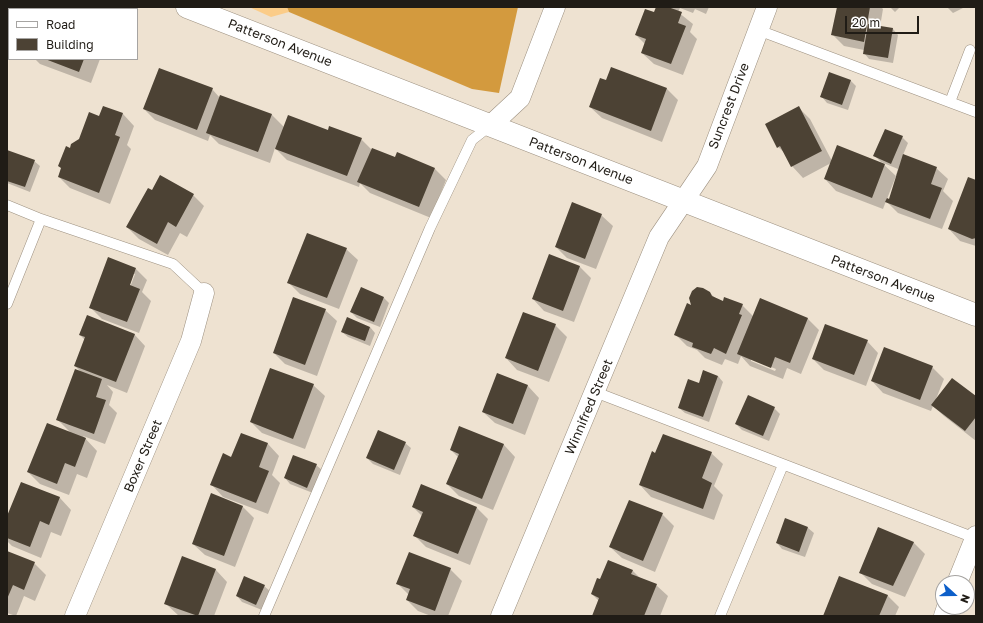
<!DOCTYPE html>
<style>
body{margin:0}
#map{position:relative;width:983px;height:623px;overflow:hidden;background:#eee2d1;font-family:"Golos Text",sans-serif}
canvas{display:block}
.frame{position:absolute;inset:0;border:8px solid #201c16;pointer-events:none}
.legend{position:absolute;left:8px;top:8px;width:130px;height:52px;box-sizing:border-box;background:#fff;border:1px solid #a6a4a2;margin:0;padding:5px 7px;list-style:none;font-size:12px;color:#201c16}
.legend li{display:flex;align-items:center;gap:8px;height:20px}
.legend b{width:20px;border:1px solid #a6a4a2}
.north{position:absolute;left:935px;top:575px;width:40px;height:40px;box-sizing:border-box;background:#fff;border:1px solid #a6a4a2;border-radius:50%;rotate:111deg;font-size:11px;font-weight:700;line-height:16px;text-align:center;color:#201c16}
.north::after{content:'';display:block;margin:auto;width:14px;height:18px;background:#0d5fc9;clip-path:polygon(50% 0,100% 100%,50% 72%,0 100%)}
.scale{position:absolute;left:845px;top:16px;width:74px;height:18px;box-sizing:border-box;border:2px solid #201c16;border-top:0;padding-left:5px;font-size:12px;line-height:14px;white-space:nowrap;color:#201c16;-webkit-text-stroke:3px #fff;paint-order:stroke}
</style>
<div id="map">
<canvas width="983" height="623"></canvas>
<div class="frame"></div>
<ul class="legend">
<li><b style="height:5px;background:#fff"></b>Road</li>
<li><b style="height:11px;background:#4c4234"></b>Building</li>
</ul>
<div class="north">N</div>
<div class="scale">20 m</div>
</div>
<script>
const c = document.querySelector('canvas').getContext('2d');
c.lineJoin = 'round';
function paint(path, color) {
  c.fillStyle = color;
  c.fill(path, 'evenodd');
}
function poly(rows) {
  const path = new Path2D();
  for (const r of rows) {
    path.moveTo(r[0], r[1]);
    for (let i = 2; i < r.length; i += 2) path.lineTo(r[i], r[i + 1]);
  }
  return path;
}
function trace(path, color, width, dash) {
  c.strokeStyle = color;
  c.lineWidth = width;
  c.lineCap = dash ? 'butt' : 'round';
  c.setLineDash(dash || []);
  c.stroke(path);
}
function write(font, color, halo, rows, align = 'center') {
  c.font = font + ' "Golos Text",sans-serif';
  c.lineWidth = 4;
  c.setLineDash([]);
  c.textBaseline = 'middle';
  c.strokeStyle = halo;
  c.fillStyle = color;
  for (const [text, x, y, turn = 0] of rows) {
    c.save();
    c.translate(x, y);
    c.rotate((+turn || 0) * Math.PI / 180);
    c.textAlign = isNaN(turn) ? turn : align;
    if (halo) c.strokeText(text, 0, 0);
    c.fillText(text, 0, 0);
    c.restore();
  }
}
const green = poly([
 [249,7,287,7,289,12,271,17]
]);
const forest = poly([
 [287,7,518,7,499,93,472,89,289,12]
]);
const shadow = poly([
 [657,7,709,7,706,14,695,9,693,13,680,8,678,12,693,24,690,32,697,39,683,75,654,64,642,53,645,44,636,35,655,13],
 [838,7,881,7,883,9,880,27,893,29,898,35,893,63,869,59,864,53,864,50,844,46,833,35],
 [890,7,900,7,895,12],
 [947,7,965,7,953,13],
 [35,59,100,59,91,83,40,64],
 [612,68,667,89,678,100,662,142,602,118,590,107,607,82],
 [850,80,856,86,848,110,827,103,822,97],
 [212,89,220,98,272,115,284,127,328,131,361,139,372,150,396,159,435,169,446,180,431,218,370,193,360,183,359,187,287,160,275,148,270,163,219,144,210,135,208,141,155,120,144,109],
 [104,107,123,114,134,126,127,145,131,149,110,204,70,188,59,177,80,139,100,117],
 [799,108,810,119,832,161,884,165,875,156,902,137,908,143,903,155,936,168,948,179,943,191,953,201,942,229,898,213,886,201,883,209,836,191,825,179,831,163,803,178,792,166,786,154,778,147],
 [881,162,898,169,896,175,898,177,890,200,887,199,896,176],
 [7,151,34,161,40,166,30,192,7,183],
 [976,181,976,246,960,241,949,229],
 [152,191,193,195,204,206,187,237,180,233,168,255,139,239,127,227],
 [601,215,613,226,596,269,567,258,556,247],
 [346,249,358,260,339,309,300,294,289,283],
 [550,255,580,267,591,278,574,322,544,311,533,299],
 [136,269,147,280,142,292,151,301,139,333,102,319,90,307],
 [133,274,135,274,129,290,127,289],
 [709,292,716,299,723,302,742,305,754,317,761,300,808,319,819,330,801,374,787,368,783,379,750,366,741,356,738,364,725,359,722,365,705,358,697,350,687,346,676,335,693,307],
 [751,359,776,369,775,371,751,361],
 [384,298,389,303,380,327,357,318,351,312],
 [325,310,337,321,317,376,285,364,274,353],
 [555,325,567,337,549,382,517,370,506,358],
 [370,327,375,333,370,346,348,337,342,332],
 [134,334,145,346,127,393,107,385,113,392,109,405,117,413,105,444,83,436,97,451,87,478,77,474,69,495,40,484,28,472,71,433,57,419,82,373,75,366,85,340,80,335],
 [867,341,878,353,866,386,824,370,813,359],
 [932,367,944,379,936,399,976,398,976,441,944,416,933,406,931,411,883,393,872,381],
 [498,375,528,386,539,398,525,435,495,423,483,412],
 [718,376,723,382,709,422,685,413,679,408,699,384],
 [313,385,325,396,305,449,262,433,251,422],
 [774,408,780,414,769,441,742,430,736,424],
 [460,427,504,445,515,457,493,510,459,496,447,484,458,457,451,450],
 [241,434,268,444,279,456,272,475,280,483,268,514,223,497,212,485,232,458],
 [405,443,411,448,400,475,373,464,367,458],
 [711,453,723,464,714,486,723,495,714,520,651,497,640,485,656,454],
 [316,465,322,470,313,493,290,484,285,478],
 [21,483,60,498,71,510,61,536,51,532,41,558,12,546,7,541,7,518],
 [421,485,477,508,488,519,470,565,426,547,415,536,422,516,413,507],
 [242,506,254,518,235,567,205,555,193,544],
 [662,514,674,526,655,572,622,558,610,547],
 [785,519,808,528,814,533,805,557,782,549,777,543],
 [913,542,925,554,905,597,872,584,861,573],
 [7,552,34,563,46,575,35,601,24,596,16,616,7,613],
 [183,557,216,570,227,582,214,616,179,616,165,603],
 [450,569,462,581,448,616,431,616,418,611,407,600,409,595,398,584],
 [632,570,641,579,656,585,668,596,660,616,594,616,599,601,592,594],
 [264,586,270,591,262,610,242,602,237,596],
 [887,595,899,607,895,616,824,616]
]);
const building = poly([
 [656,7,668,7,682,12,678,23,686,26,671,64,641,53,646,39,635,35,645,9,654,12],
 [837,7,870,7,864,42,831,35],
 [868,24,893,28,888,58,863,54],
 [45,59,84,59,79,72],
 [611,67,667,88,651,131,589,107,600,78,606,80],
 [159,68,213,88,197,130,143,109],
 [829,72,851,80,842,105,820,97],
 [220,95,272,114,258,152,206,133],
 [103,106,123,113,115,135,120,137,99,193,58,177,61,168,58,166,66,146,70,148,71,144,79,139,89,112,99,116],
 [799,106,822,151,791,167,780,146,777,148,765,124],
 [288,115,328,130,329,126,362,138,347,176,275,149],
 [885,129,903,136,891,164,873,156],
 [837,145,885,164,872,198,824,179],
 [372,148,395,157,397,152,435,168,419,207,357,182],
 [7,150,35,160,25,187,7,181],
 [903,154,937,167,931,184,942,188,930,219,885,202,887,198,889,199],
 [160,175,194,194,176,227,168,222,157,244,126,227,148,188,152,190],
 [968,177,976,180,976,238,972,239,948,229],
 [572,202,602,214,585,259,555,247],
 [307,233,347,248,327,298,287,283],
 [549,254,580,266,563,311,532,299],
 [108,257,136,268,130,285,140,289,127,322,89,308],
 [361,287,384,297,374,322,350,312],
 [697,287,703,288,710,292,712,296,723,301,724,297,743,304,739,314,742,315,726,354,714,348,711,354,692,347,693,343,674,335,687,303,691,305,689,298,692,291],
 [293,297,326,309,305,365,273,353],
 [760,298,808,318,790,363,775,357,771,368,737,354],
 [523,312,556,324,538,371,505,358],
 [87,315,135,334,116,382,74,366,85,337,79,335],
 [347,317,370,327,365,341,341,332],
 [825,324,868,340,854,375,812,359],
 [884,347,933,366,920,400,871,381],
 [270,368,314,384,293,439,250,422],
 [75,369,102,379,96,397,106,400,94,434,56,420],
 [703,370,718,376,703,417,678,408,688,379,699,383],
 [497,373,528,385,513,424,482,412],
 [952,378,976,396,976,417,965,431,931,405],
 [748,395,775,407,763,436,735,424],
 [47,423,86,438,75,467,65,463,57,484,27,472],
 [459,426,504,444,482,499,446,484,459,454,450,450],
 [378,430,406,442,394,470,366,458],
 [241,433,268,443,259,467,269,471,256,503,210,485,223,453,231,457],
 [663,434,712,452,702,478,712,483,703,509,639,485,652,451,655,453],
 [293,455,317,464,307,488,284,478],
 [21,482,60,497,49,525,40,521,30,547,7,538,7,516],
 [421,484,477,507,458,554,413,536,423,512,412,507],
 [211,493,243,506,224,556,192,544],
 [629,500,663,513,643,561,609,547],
 [785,518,808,527,799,552,776,543],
 [878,527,914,542,893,586,859,573],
 [7,551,35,562,24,590,13,585,7,599],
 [409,552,451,568,435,611,406,600,410,589,396,584],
 [182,556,216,569,198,616,164,604],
 [608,560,633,570,631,574,657,584,644,616,592,616,599,598,591,594,597,578,600,579],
 [244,576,265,585,256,605,236,596],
 [839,576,888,595,879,616,823,616]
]);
const service = poly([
 [18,9,19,7],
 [758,30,976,112],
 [7,35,9,30],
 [950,102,970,50],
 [7,205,41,219,173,264,204,293],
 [7,304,41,219],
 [595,392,975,538],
 [264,616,430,228,472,140,491,125],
 [720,616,783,465]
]);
const minor = poly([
 [491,125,520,98,555,7],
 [957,583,976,536],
 [75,616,191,341,204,293],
 [501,616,659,237,707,166,767,7],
 [944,616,947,607]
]);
const tertiary = poly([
 [187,7,976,315]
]);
const streetNames = [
 ["Patterson Avenue",280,43,21],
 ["Suncrest Drive",729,106,-69],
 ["Patterson Avenue",581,161,21],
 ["Patterson Avenue",883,279,21],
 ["Winnifred Street",589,407,-67],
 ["Boxer Street",143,456,-67]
];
paint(green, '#fbcc88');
paint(forest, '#d39a3e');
paint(shadow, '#0003');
paint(building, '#4c4234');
trace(service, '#9d9181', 11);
trace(minor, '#9d9181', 21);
trace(tertiary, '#9d9181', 23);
trace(service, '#fff', 10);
trace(minor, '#fff', 20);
trace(tertiary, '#fff', 22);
write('13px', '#201c16', '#fff', streetNames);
</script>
